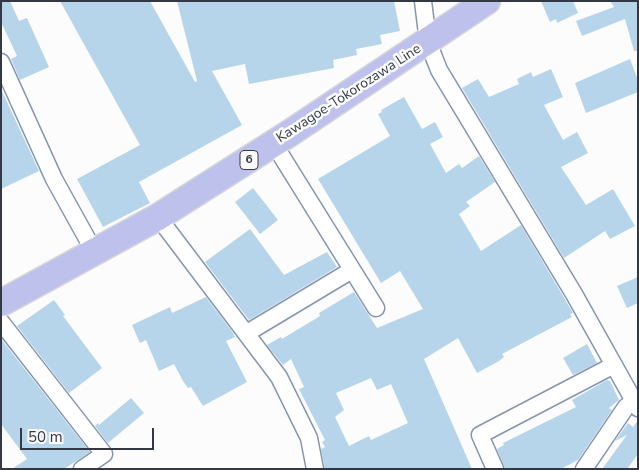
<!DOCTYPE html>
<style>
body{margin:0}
#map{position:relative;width:639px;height:470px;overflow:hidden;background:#fcfcfc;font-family:"Nunito Sans",sans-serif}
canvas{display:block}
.frame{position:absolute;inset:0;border:2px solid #323944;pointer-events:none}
.scale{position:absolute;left:20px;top:428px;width:134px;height:22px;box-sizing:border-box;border:2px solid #323944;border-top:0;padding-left:6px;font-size:15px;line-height:18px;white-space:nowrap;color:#323944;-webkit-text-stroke:4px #fcfcfc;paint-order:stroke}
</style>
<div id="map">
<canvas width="639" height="470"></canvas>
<div class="frame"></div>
<div class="scale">50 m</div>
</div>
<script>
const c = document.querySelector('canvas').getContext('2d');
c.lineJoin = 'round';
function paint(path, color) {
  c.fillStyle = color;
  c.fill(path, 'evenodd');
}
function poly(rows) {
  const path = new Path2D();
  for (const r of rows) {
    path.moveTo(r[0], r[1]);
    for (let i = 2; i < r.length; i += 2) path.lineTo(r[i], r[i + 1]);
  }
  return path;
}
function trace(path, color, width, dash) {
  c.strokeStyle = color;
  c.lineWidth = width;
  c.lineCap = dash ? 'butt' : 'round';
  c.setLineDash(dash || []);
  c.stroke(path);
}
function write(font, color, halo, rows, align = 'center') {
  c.font = font + ' "Nunito Sans",sans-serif';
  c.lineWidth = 5;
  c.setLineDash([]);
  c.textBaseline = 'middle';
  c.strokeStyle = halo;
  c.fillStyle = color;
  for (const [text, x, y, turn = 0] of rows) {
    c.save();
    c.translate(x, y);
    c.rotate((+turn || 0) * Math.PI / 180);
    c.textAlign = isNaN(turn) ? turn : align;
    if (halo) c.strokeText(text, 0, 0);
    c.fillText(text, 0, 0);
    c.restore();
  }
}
const building = poly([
 [1,1,10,1,19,21,27,18,49,67,20,80,11,59,17,56,1,22],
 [60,1,150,1,195,82,197,81,177,1,394,1,400,31,380,35,382,44,356,49,357,55,333,60,334,68,249,84,245,64,212,71,242,125,139,182,150,203,103,227,77,179,140,145],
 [541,1,573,1,578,13,557,23,556,19,550,22],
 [610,1,638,1,638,51,634,51,625,19,582,36,576,21,614,7],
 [630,59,638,80,638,92,586,113,575,83],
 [551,69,563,97,544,105,563,140,577,132,588,153,561,167,586,205,613,189,635,226,610,239,605,231,564,258,462,88,478,79,489,97,519,84,517,79,531,72,533,77],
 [1,89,39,171,1,189],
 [404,97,422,129,435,122,443,137,430,144,446,173,459,164,462,168,479,156,495,182,466,202,470,206,459,214,481,251,521,225,573,313,570,314,572,317,502,354,504,357,499,361,477,373,458,338,424,359,472,469,325,469,321,449,325,447,322,442,325,440,299,389,304,387,291,359,283,365,267,345,281,337,282,339,320,316,319,313,354,292,377,328,423,309,400,271,381,283,318,179,390,136,378,114,382,112,381,110],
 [371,378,377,390,391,384,408,423,371,440,369,436,349,446,335,417,344,410,336,393],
 [253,188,278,220,260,234,235,202],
 [250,229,284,275,327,252,337,267,249,320,205,262],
 [638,277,638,303,627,308,617,286],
 [206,297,233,333,235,337,226,341,247,382,203,406,191,387,188,388,183,381,174,364,159,371,146,340,140,343,132,325,170,307,172,313],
 [54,300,65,315,63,316,102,368,69,393,17,326],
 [1,339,90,452,64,469,12,469,27,459,1,424],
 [587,344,597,363,573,375,563,358],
 [607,380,610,381,619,400,609,408,612,410,578,460,561,469,505,469,497,449,504,445,503,443,576,407,572,400],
 [131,398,144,413,108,443,95,426,98,423,99,425],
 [638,420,638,454,627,469,602,469,627,435,615,441,628,423,633,427]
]);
const street = poly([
 [423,1,428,42,439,70,574,294,638,408],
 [1,62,54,179,95,253],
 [274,144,376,308],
 [158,217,279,377,309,438,315,469],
 [1,322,104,454,82,469],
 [247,333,352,270],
 [495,469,480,435,614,365],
 [584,469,626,407,634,401]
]);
const primary = poly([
 [1,303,158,217,290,133,487,1]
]);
const shields = [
 [249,160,18]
];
const shieldNames = [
 ["6",249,160]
];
const streetNames = [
 ["Kawagoe-Tokorozawa Line",349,94,-33]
];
paint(building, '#b6d5ea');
trace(street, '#8596b1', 19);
trace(primary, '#d6d7da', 29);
trace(street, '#fff', 16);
trace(primary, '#bfc1ed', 26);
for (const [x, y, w] of shields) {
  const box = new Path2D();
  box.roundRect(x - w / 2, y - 9.5, w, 19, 4);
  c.fillStyle = '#fcfcfc';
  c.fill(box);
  trace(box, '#323944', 1);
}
write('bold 12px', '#323944', null, shieldNames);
write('14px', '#323944', '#fcfcfc', streetNames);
</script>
